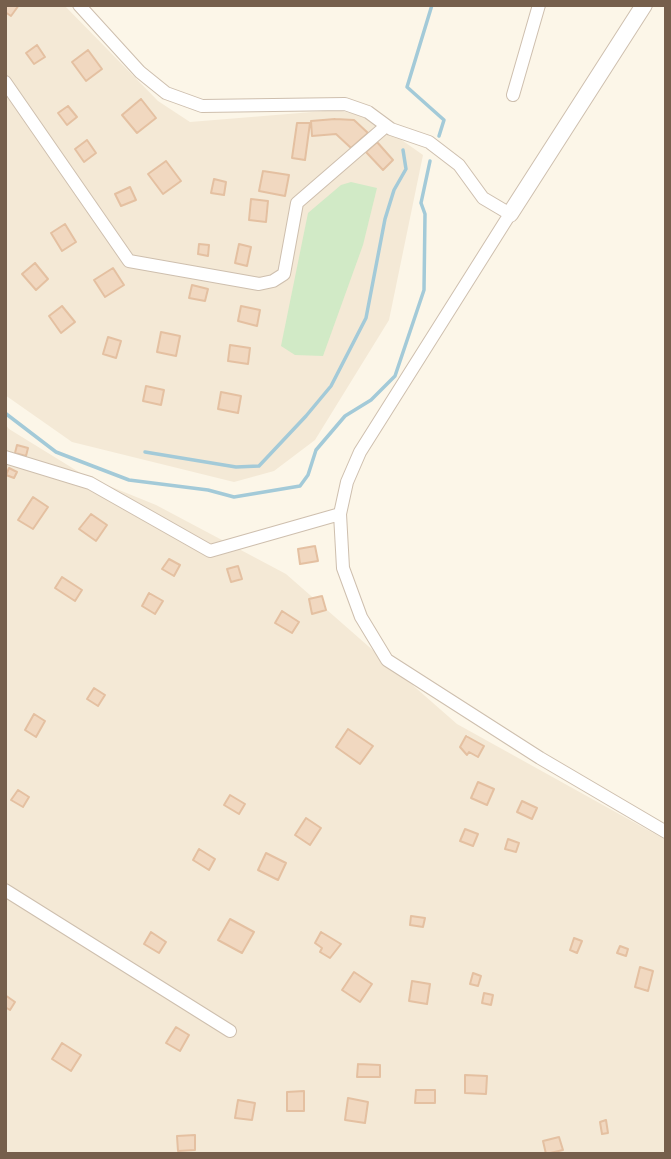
<!DOCTYPE html>
<style>
body{margin:0}
#map{position:relative;width:671px;height:1159px;overflow:hidden;background:#fcf6e8;font-family:"Sofia Sans Condensed",sans-serif}
canvas{display:block}
.frame{position:absolute;inset:0;border:7px solid #765f4c;pointer-events:none}
</style>
<div id="map">
<canvas width="671" height="1159"></canvas>
<div class="frame"></div>
</div>
<script>
const c = document.querySelector('canvas').getContext('2d');
c.lineJoin = 'round';
function paint(path, color) {
  c.fillStyle = color;
  c.fill(path, 'evenodd');
}
function poly(rows) {
  const path = new Path2D();
  for (const r of rows) {
    path.moveTo(r[0], r[1]);
    for (let i = 2; i < r.length; i += 2) path.lineTo(r[i], r[i + 1]);
  }
  return path;
}
function trace(path, color, width, dash) {
  c.strokeStyle = color;
  c.lineWidth = width;
  c.lineCap = dash ? 'butt' : 'round';
  c.setLineDash(dash || []);
  c.stroke(path);
}
const residential = poly([
 [5,5,64,5,158,101,190,122,337,110,369,117,423,155,389,320,315,440,274,471,234,482,72,442,5,395],
 [5,424,9,429,87,477,156,505,286,574,457,724,666,840,666,1154,5,1154]
]);
const green = poly([
 [351,182,377,188,363,245,323,356,295,355,281,346,308,213,341,185]
]);
const stream = poly([
 [432,5,407,87,444,120,439,136],
 [5,413,56,452,129,480,208,490,234,497,300,486,308,475,316,450,345,416,371,400,395,376,424,290,425,214,421,203,430,161],
 [145,452,236,467,259,466,306,416,331,386,366,318,385,219,394,190,406,169,403,150]
]);
const building = poly([
 [5,5,19,5,11,16,5,12,5,5],
 [37,45,45,57,34,64,26,53,37,45],
 [88,50,102,69,86,81,72,62,88,50],
 [141,99,156,118,137,133,122,115,141,99],
 [68,106,77,117,67,125,58,113,68,106],
 [335,119,354,120,368,133,351,148,336,134,312,136,311,121,335,119],
 [297,123,310,123,305,160,292,158,297,123],
 [87,140,96,153,84,162,75,149,87,140],
 [377,142,393,160,383,170,366,152,377,142],
 [166,161,181,181,163,194,148,174,166,161],
 [263,171,289,175,285,196,259,191,263,171],
 [214,179,226,182,224,195,211,193,214,179],
 [130,187,136,200,121,206,115,194,130,187],
 [251,199,268,201,266,222,249,220,251,199],
 [65,224,76,242,62,251,51,233,65,224],
 [199,244,209,245,208,256,198,254,199,244],
 [239,244,251,247,247,266,235,263,239,244],
 [35,263,48,279,36,290,22,274,35,263],
 [113,268,124,285,105,297,94,280,113,268],
 [192,285,208,289,205,301,189,298,192,285],
 [62,306,75,322,61,333,49,316,62,306],
 [241,306,260,310,257,326,238,321,241,306],
 [161,332,180,336,176,356,157,352,161,332],
 [108,337,121,341,116,358,103,354,108,337],
 [230,345,250,348,248,364,228,361,230,345],
 [146,386,164,390,161,405,143,401,146,386],
 [221,392,241,396,238,413,218,409,221,392],
 [17,445,28,448,26,456,15,453,17,445],
 [9,468,17,472,14,478,6,475,9,468],
 [33,497,48,507,33,529,18,520,33,497],
 [91,514,107,525,96,541,79,529,91,514],
 [315,546,318,561,300,564,298,549,315,546],
 [169,559,180,565,174,576,162,569,169,559],
 [238,566,242,579,231,582,227,569,238,566],
 [62,577,82,590,75,601,55,588,62,577],
 [149,593,163,601,155,614,142,606,149,593],
 [322,596,326,610,312,614,309,599,322,596],
 [282,611,299,622,292,633,275,623,282,611],
 [94,688,105,695,98,706,87,699,94,688],
 [34,714,45,721,36,737,25,730,34,714],
 [348,729,373,746,360,764,336,747,348,729],
 [466,736,484,746,478,757,469,752,467,755,460,747,466,736],
 [478,782,494,789,487,805,471,798,478,782],
 [18,790,29,797,23,807,11,800,18,790],
 [230,795,245,804,239,814,224,805,230,795],
 [522,801,537,808,532,819,517,812,522,801],
 [306,818,321,828,310,845,295,835,306,818],
 [465,829,478,834,473,846,460,841,465,829],
 [508,839,519,843,516,852,505,849,508,839],
 [199,849,215,859,209,870,193,860,199,849],
 [266,853,286,863,278,880,258,870,266,853],
 [411,916,425,918,423,927,410,925,411,916],
 [230,919,254,932,242,953,218,940,230,919],
 [151,932,166,942,159,953,144,944,151,932],
 [321,932,341,944,330,958,320,952,322,948,315,943,321,932],
 [574,938,582,941,577,953,570,950,574,938],
 [620,946,628,949,626,956,617,953,620,946],
 [640,967,653,971,648,991,635,987,640,967],
 [354,972,372,984,360,1002,342,990,354,972],
 [473,973,481,976,478,986,470,984,473,973],
 [412,981,430,984,427,1004,409,1001,412,981],
 [484,993,493,995,491,1005,482,1003,484,993],
 [5,995,15,1002,10,1010,5,1007,5,995],
 [176,1027,189,1035,180,1051,166,1043,176,1027],
 [62,1043,81,1055,71,1071,52,1059,62,1043],
 [358,1064,380,1065,380,1077,357,1077,358,1064],
 [465,1075,487,1076,486,1094,465,1093,465,1075],
 [416,1090,435,1090,435,1103,415,1103,416,1090],
 [304,1091,304,1111,287,1111,287,1092,304,1091],
 [348,1098,368,1102,365,1123,345,1120,348,1098],
 [238,1100,255,1103,252,1120,235,1118,238,1100],
 [606,1120,608,1133,602,1134,600,1122,606,1120],
 [195,1135,195,1150,178,1151,177,1136,195,1135],
 [559,1137,563,1150,546,1154,543,1141,559,1137]
]);
const minor = poly([
 [79,5,140,72,166,93,202,106,345,104,368,112,391,129,429,142,459,165,483,198,510,214,360,452,347,482,340,514,343,568,361,617,387,660,540,758,666,832],
 [5,82,129,261,259,284,273,281,284,274,297,203,386,126],
 [513,95,539,5],
 [5,457,90,483,210,551,340,514],
 [5,890,230,1031]
]);
const tertiary = poly([
 [510,214,644,5]
]);
paint(residential, '#f4e9d6');
paint(green, '#d1eac6');
trace(stream, '#a3cad8', 3.5);
paint(building, '#f1d8c0');
trace(building, '#e4c0a1', 2);
trace(minor, '#cebfae', 14);
trace(tertiary, '#cebfae', 18);
trace(minor, '#fff', 12);
trace(tertiary, '#fff', 16);
</script>
